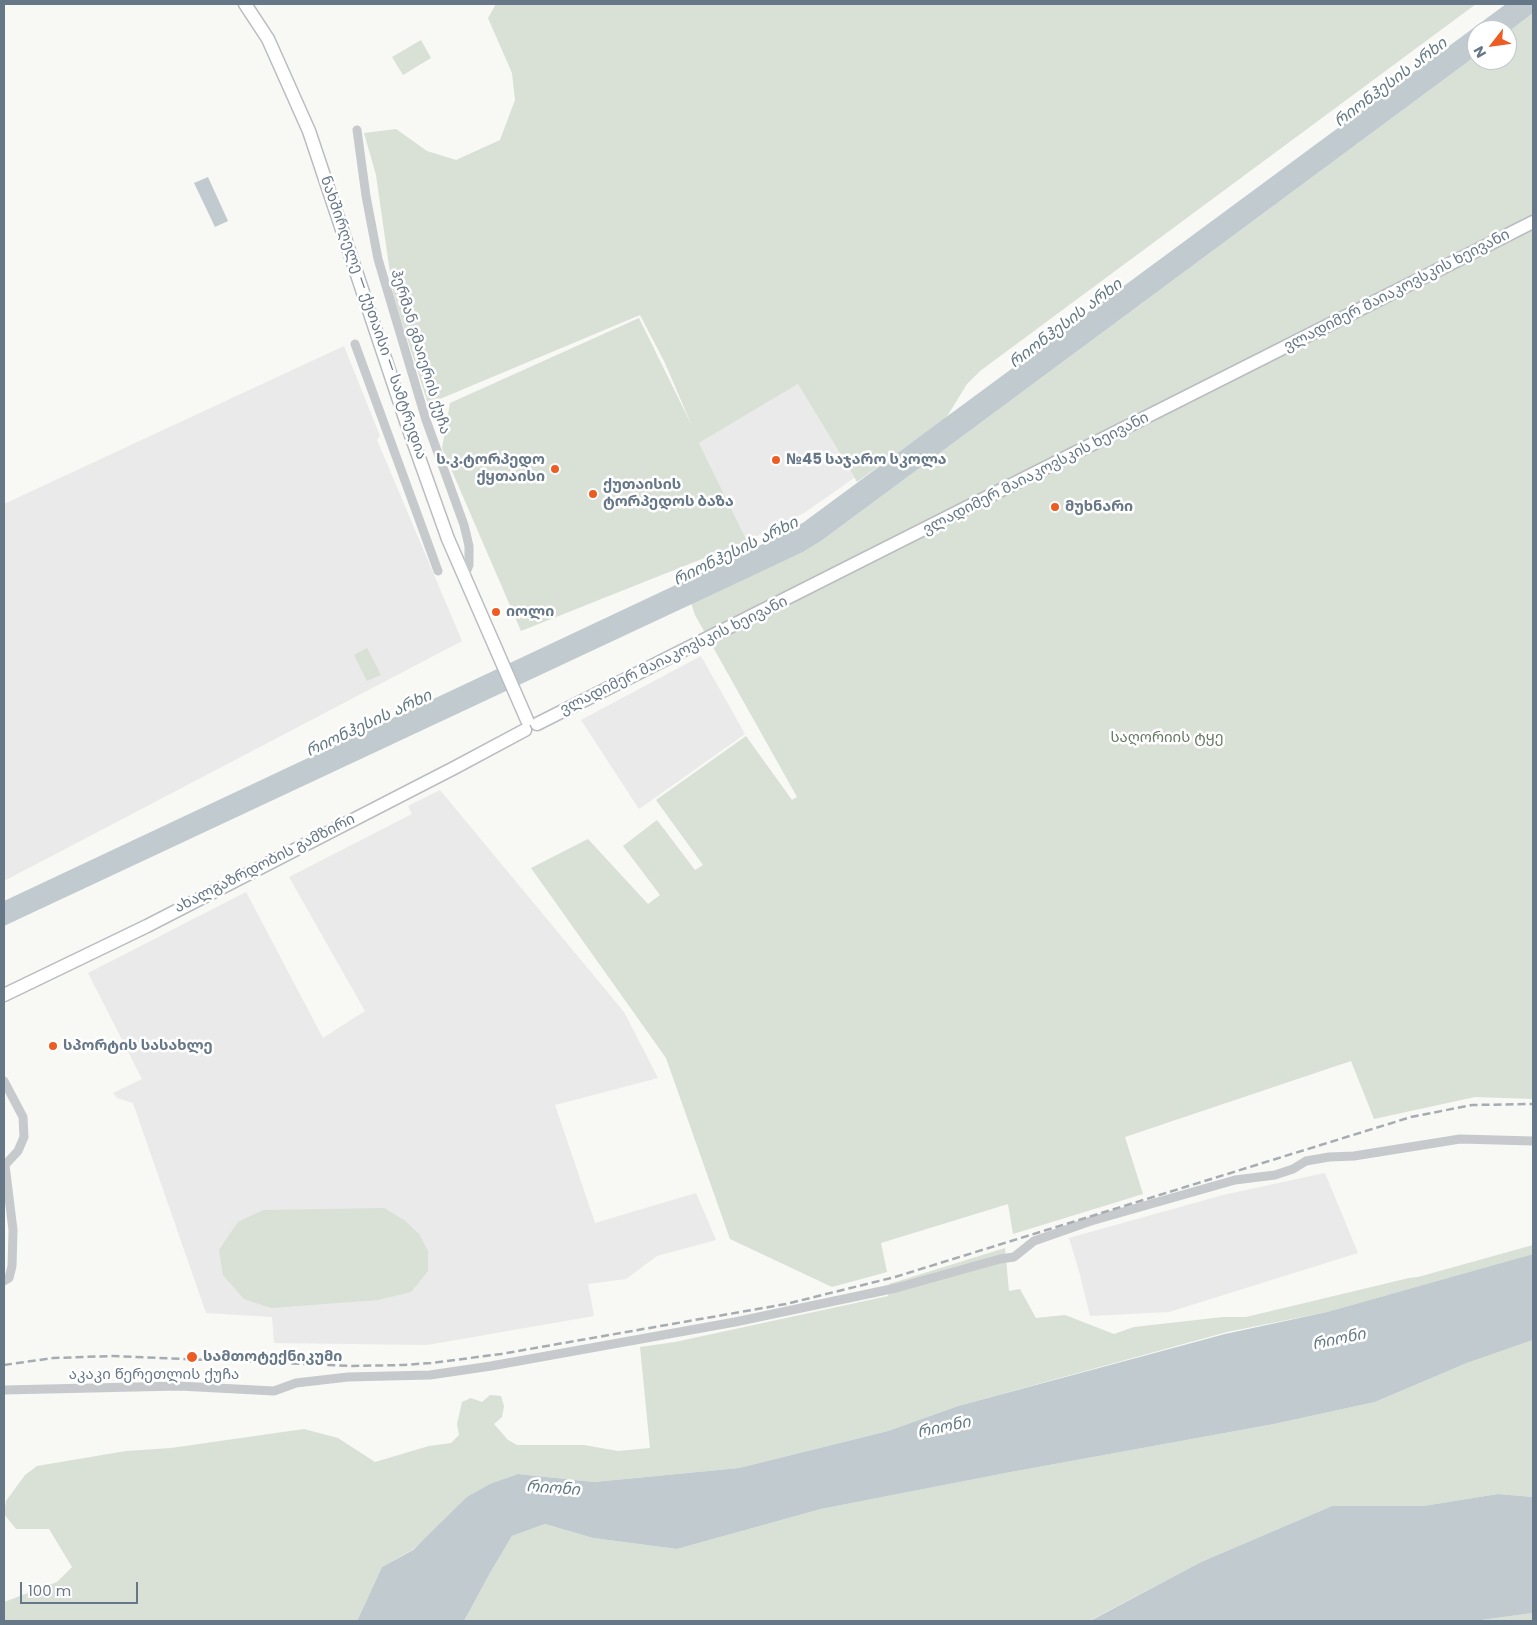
<!DOCTYPE html>
<meta charset="utf-8">
<style>
body{margin:0}
#map{position:relative;width:1537px;height:1625px;overflow:hidden;background:#f8f8f5;font-family:Poppins,sans-serif}
canvas{display:block}
.frame{position:absolute;inset:0;border:5px solid #678;pointer-events:none}
.north{position:absolute;left:1467px;top:20px;width:50px;height:50px;box-sizing:border-box;background:#fff;border:1px solid #c2c9cf;border-radius:50%;rotate:240deg;font-size:14px;font-weight:700;line-height:20px;text-align:center;color:#678}
.north::after{content:'';display:block;margin:auto;width:18px;height:22px;background:#eb5d23;clip-path:polygon(50% 0,100% 100%,50% 72%,0 100%)}
.scale{position:absolute;left:20px;top:1582px;width:118px;height:22px;box-sizing:border-box;border:2px solid #678;border-top:0;padding-left:6px;font-size:15px;line-height:18px;white-space:nowrap;color:#678;-webkit-text-stroke:4px #fff;paint-order:stroke}
</style>
<div id="map">
<canvas width="1537" height="1625"></canvas>
<div class="frame"></div>
<div class="north">N</div>
<div class="scale">100 m</div>
</div>
<script>
const c = document.querySelector('canvas').getContext('2d');
c.lineJoin = 'round';
function paint(path, color) {
  c.fillStyle = color;
  c.fill(path, 'evenodd');
}
function poly(rows) {
  const path = new Path2D();
  for (const r of rows) {
    path.moveTo(r[0], r[1]);
    for (let i = 2; i < r.length; i += 2) path.lineTo(r[i], r[i + 1]);
  }
  return path;
}
function trace(path, color, width, dash) {
  c.strokeStyle = color;
  c.lineWidth = width;
  c.lineCap = dash ? 'butt' : 'round';
  c.setLineDash(dash || []);
  c.stroke(path);
}
function write(font, color, halo, rows, align = 'center') {
  c.font = font + ' Poppins,"Noto Sans Georgian",sans-serif';
  c.lineWidth = 5;
  c.setLineDash([]);
  c.textBaseline = 'middle';
  c.strokeStyle = halo;
  c.fillStyle = color;
  for (const [text, x, y, turn = 0] of rows) {
    c.save();
    c.translate(x, y);
    c.rotate((+turn || 0) * Math.PI / 180);
    c.textAlign = isNaN(turn) ? turn : align;
    if (halo) c.strokeText(text, 0, 0);
    c.fillText(text, 0, 0);
    c.restore();
  }
}
const built = poly([
 [344,346,380,436,377,440,462,641,4,881,4,504],
 [798,384,854,478,804,513,747,541,699,443],
 [701,656,745,734,639,809,581,720],
 [440,790,624,1012,658,1078,555,1105,595,1223,696,1193,716,1240,657,1256,626,1279,588,1284,594,1316,427,1345,274,1343,272,1317,206,1313,133,1103,117,1098,113,1093,142,1079,88,973,246,892,323,1038,365,1011,289,877,412,814,408,806],
 [1325,1173,1358,1253,1169,1312,1090,1316,1079,1271,1069,1238,1223,1195]
]);
const green = poly([
 [496,4,1476,4,980,371,967,384,946,418,857,482,798,384,699,443,747,541,521,631,442,448,450,403,639,318,692,426,665,363,640,315,428,404,393,294,376,175,364,133,396,129,427,151,456,160,500,140,515,100,512,73,488,18],
 [1533,13,1533,1099,1475,1097,1374,1119,1351,1061,1125,1137,1143,1194,1013,1234,1008,1204,881,1243,887,1272,832,1287,730,1239,666,1058,531,868,588,839,648,904,660,895,623,846,657,820,695,870,703,865,656,800,746,736,792,800,797,797,695,615,691,603,803,552,821,541,1477,55,1477,60,1507,60,1507,33],
 [421,40,431,58,403,75,392,57],
 [367,648,381,675,367,681,354,655],
 [384,1208,404,1220,419,1234,428,1251,428,1271,411,1292,378,1300,271,1308,244,1299,223,1275,219,1250,238,1222,263,1210],
 [1533,1245,1533,1254,1505,1262,1327,1312,1227,1332,958,1406,888,1431,739,1468,594,1482,518,1474,492,1483,412,1550,382,1567,357,1621,4,1621,4,1602,57,1582,72,1567,49,1529,16,1529,4,1514,6,1501,25,1475,37,1466,126,1451,171,1448,304,1429,338,1438,375,1462,429,1446,451,1443,459,1435,457,1424,462,1402,471,1398,482,1402,490,1395,501,1396,504,1406,502,1417,494,1424,508,1440,517,1445,584,1445,618,1451,650,1448,640,1347,675,1342,888,1296,889,1284,1005,1248,1009,1291,1020,1289,1036,1318,1065,1315,1114,1334,1134,1327,1223,1317,1246,1317,1409,1278,1418,1277],
 [1533,1340,1533,1497,1498,1494,1423,1506,1332,1506,1201,1562,1089,1621,464,1621,490,1573,512,1536,545,1524,593,1538,677,1549,821,1509,1011,1472,1274,1424,1375,1402,1467,1363],
 [1533,1613,1533,1621,1474,1621]
]);
const water = poly([
 [1506,4,1533,4,1533,13,1507,33,1507,30,1477,30,1477,55,821,541,803,552,4,926,4,901,782,535,804,522],
 [208,177,228,221,215,227,194,183],
 [1533,1254,1533,1340,1467,1363,1375,1402,1274,1424,1011,1472,821,1509,677,1549,593,1538,545,1524,512,1536,490,1573,464,1621,357,1621,382,1567,413,1550,467,1497,492,1483,518,1474,594,1482,739,1468,888,1431,958,1406,1225,1334,1327,1312],
 [1498,1494,1533,1497,1533,1613,1474,1621,1090,1621,1201,1562,1332,1506,1423,1506]
]);
const minor = poly([
 [357,130,366,196,378,259,426,420,464,525,469,546,469,565,464,577],
 [355,344,438,571],
 [4,1081,23,1117,24,1137,18,1151,5,1165,13,1230,12,1266,9,1278,4,1281],
 [4,1390,179,1386,274,1391,296,1383,348,1377,430,1375,491,1366,735,1322,896,1288,1000,1259,1014,1257,1034,1241,1091,1221,1235,1180,1275,1175,1293,1169,1306,1161,1329,1157,1354,1156,1460,1139,1533,1141]
]);
const primary = poly([
 [245,4,268,39,309,131,407,424,448,539,527,720],
 [537,724,1533,222],
 [4,995,147,926,454,768,525,730]
]);
const rail = poly([
 [4,1365,53,1358,113,1356,352,1366,403,1365,431,1363,501,1354,786,1304,895,1277,1411,1117,1472,1105,1533,1104]
]);
const markers = [
 [776,460,5,"#eb5d23"],
 [555,469,5,"#eb5d23"],
 [593,494,5,"#eb5d23"],
 [1055,507,5,"#eb5d23"],
 [496,612,5,"#eb5d23"],
 [53,1046,5,"#eb5d23"],
 [192,1357,6,"#eb5d23"]
];
const streetNames = [
 ["ვლადიმერ მაიაკოვსკის ხეივანი",1397,291,-27],
 ["ნახშირღელე — ქუთაისი — სამტრედია",373,318,71],
 ["ჰერმან გმაიერის ქუჩა",420,352,73],
 ["ვლადიმერ მაიაკოვსკის ხეივანი",1036,474,-27],
 ["ვლადიმერ მაიაკოვსკის ხეივანი",674,656,-26],
 ["ახალგაზრდობის გამზირი",265,864,-27],
 ["აკაკი წერეთლის ქუჩა",154,1375]
];
const poiNames = [
 ["ს.კ.ტორპედო",545,460,"right"],
 ["ქყთაისი",545,477,"right"],
 ["№45 საჯარო სკოლა",786,460],
 ["ქუთაისის",603,485],
 ["ტორპედოს ბაზა",603,502],
 ["მუხნარი",1065,507],
 ["იოლი",506,612],
 ["სპორტის სასახლე",63,1046],
 ["სამთოტექნიკუმი",203,1357]
];
const parkNames = [
 ["საღორიის ტყე",1167,738]
];
const waterNames = [
 ["რიონჰესის არხი",1391,83,-37],
 ["რიონჰესის არხი",1066,324,-37],
 ["რიონჰესის არხი",736,552,-26],
 ["რიონჰესის არხი",369,724,-25],
 ["რიონი",1339,1340,-12],
 ["რიონი",944,1428,-12],
 ["რიონი",553,1489,4]
];
paint(built, '#e9eae9');
paint(green, '#d9e0d6');
paint(water, '#c0cacf');
trace(primary, '#b9bdc1', 15);
trace(minor, '#c6cacd', 9);
trace(primary, '#fff', 12);
trace(rail, '#a6acb2', 2.5, [8, 4]);
for (const [x, y, r, color] of markers) {
  const dot = new Path2D();
  dot.arc(x, y, r, 0, 2 * Math.PI);
  c.fillStyle = color;
  c.fill(dot);
  trace(dot, '#fff', 2);
}
write('15px', '#678', '#fff', streetNames);
write('bold 15px', '#678', '#fff', poiNames, 'left');
write('15px', '#657a61', '#fff', parkNames);
write('italic 16px', '#627883', '#fff', waterNames);
</script>
